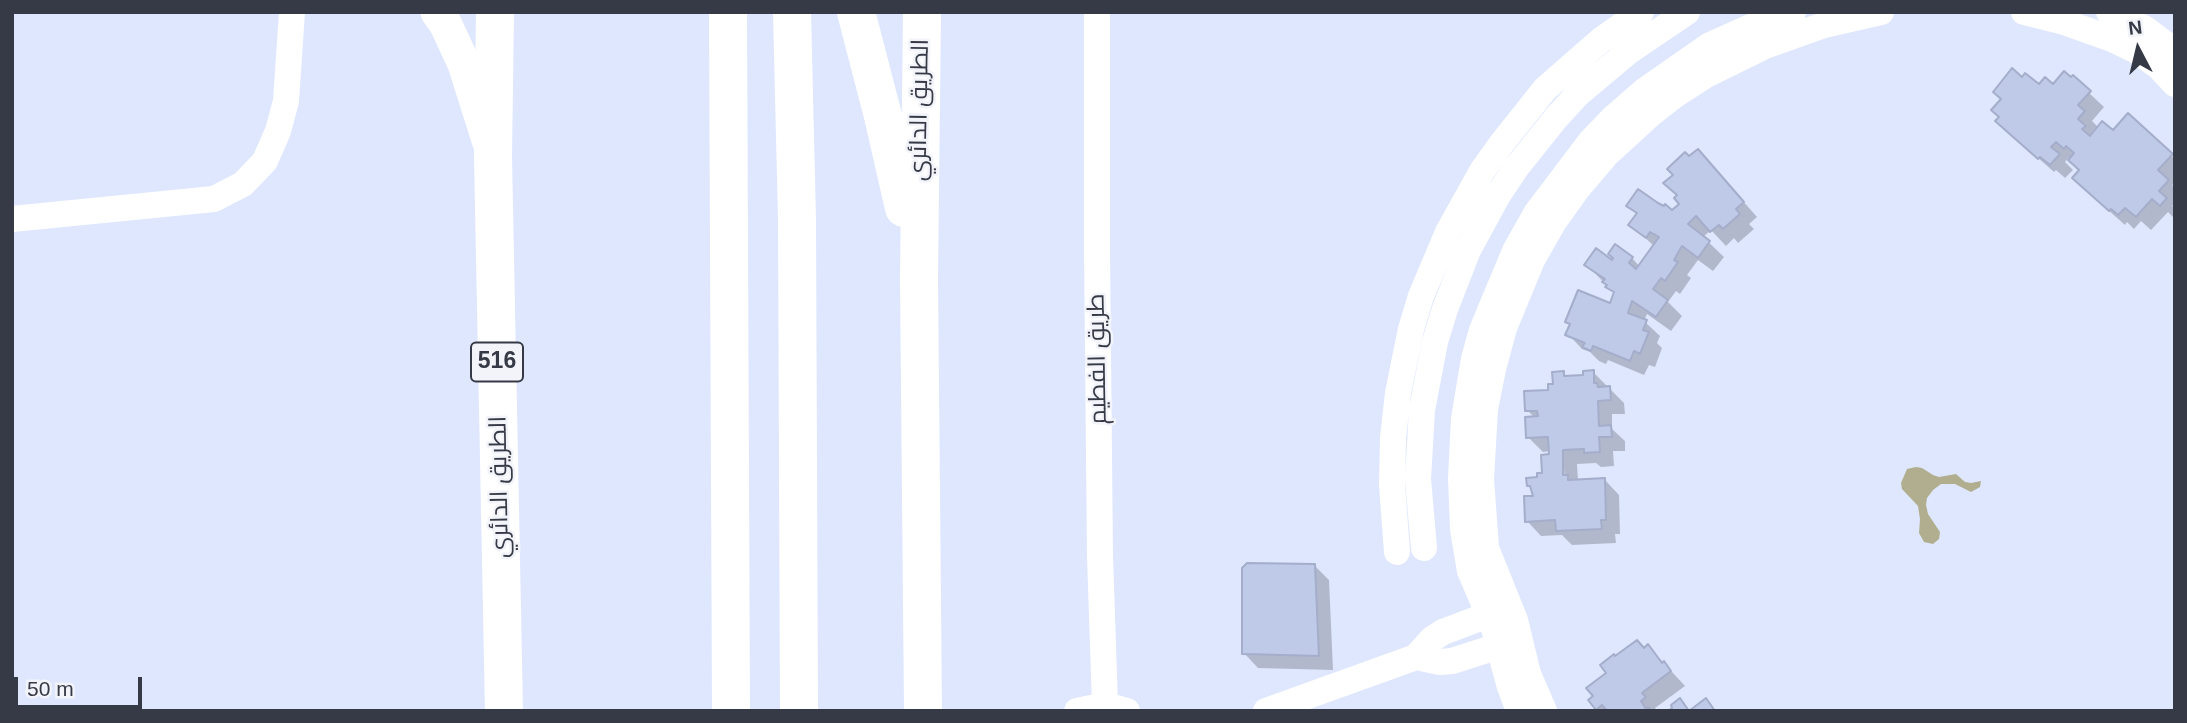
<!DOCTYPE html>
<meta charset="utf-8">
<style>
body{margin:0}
#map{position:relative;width:2187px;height:723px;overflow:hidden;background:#dee7fe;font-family:Arial,sans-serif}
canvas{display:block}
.frame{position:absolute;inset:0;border:14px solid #363a46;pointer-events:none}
.north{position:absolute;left:2103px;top:14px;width:70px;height:70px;-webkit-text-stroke:5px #f2f4fa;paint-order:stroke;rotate:353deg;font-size:19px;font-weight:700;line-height:28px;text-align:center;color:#363a46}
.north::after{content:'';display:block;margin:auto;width:24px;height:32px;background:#363a46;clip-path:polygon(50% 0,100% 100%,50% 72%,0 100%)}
.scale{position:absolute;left:14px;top:677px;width:128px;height:32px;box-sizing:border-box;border:4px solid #363a46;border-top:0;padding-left:9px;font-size:21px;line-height:24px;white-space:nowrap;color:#363a46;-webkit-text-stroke:5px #f2f4fa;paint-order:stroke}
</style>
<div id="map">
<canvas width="2187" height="723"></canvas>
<div class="frame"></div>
<div class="north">N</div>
<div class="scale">50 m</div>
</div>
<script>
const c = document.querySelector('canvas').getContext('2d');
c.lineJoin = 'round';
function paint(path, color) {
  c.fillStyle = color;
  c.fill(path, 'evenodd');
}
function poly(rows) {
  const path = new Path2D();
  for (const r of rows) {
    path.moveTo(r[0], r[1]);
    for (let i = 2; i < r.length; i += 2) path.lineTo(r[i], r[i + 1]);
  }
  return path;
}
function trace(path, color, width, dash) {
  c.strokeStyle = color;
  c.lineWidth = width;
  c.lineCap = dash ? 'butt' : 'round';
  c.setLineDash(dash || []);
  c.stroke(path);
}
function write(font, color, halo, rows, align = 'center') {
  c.font = font + ' Arial,Cairo,sans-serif';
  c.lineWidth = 5;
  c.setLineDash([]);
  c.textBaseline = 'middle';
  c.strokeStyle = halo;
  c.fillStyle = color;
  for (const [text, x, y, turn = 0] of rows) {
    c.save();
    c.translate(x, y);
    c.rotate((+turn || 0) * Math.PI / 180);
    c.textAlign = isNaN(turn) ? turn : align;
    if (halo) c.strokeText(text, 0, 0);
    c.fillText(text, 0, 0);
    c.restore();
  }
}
const water = poly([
 [1916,467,1922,468,1933,475,1939,477,1956,474,1965,482,1971,483,1981,481,1980,487,1971,492,1955,484,1941,484,1933,490,1927,498,1926,505,1928,514,1940,532,1939,539,1933,544,1924,542,1919,533,1920,519,1918,506,1902,489,1901,483,1907,469]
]);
const shadow = poly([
 [2073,78,2104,107,2092,121,2099,128,2175,158,2175,182,2172,185,2175,188,2175,204,2172,206,2175,209,2175,219,2168,212,2151,230,2141,221,2134,229,2127,222,2125,225,2089,193,2081,171,2068,158,2065,162,2073,170,2065,178,2056,170,2054,172,2012,135,2022,79,2039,87,2053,86],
 [1712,166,1757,217,1749,224,1754,229,1738,243,1734,238,1726,246,1711,230,1703,237,1724,257,1713,271,1698,260,1687,275,1691,278,1680,294,1676,291,1668,302,1682,316,1671,331,1647,314,1644,321,1660,336,1657,343,1662,348,1655,367,1649,365,1644,375,1608,360,1606,364,1599,361,1590,352,1582,349,1568,334,1571,326,1567,322,1611,306,1615,294,1587,265,1632,258,1640,267,1654,246,1631,225,1638,215,1629,206,1672,212],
 [1593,372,1624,403,1625,414,1612,414,1612,429,1625,441,1625,451,1613,451,1614,466,1601,467,1596,463,1577,464,1578,481,1605,480,1619,495,1620,534,1615,534,1616,543,1572,545,1562,535,1541,536,1527,521,1535,498,1533,490,1528,486,1544,474,1551,456,1551,451,1543,452,1528,437,1535,418,1527,410,1550,391,1563,373,1567,377,1585,377],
 [1561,468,1564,468,1565,484],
 [1314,565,1329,580,1333,670,1258,668,1244,653],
 [1648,646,1685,686,1655,708,1657,711,1600,711,1591,700]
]);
const building = poly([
 [2012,68,2022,77,2025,73,2039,84,2045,77,2053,84,2064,71,2071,77,2073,75,2091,91,2078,105,2085,111,2078,119,2086,126,2082,129,2090,136,2102,121,2113,130,2128,113,2173,154,2158,170,2169,180,2159,191,2167,198,2160,206,2152,199,2136,217,2125,208,2118,215,2111,209,2109,211,2072,178,2079,170,2068,160,2074,153,2066,146,2064,149,2056,142,2051,147,2060,154,2050,165,2040,157,2038,159,1995,121,1999,117,1991,110,2001,99,1993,92,2012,68],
 [1698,149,1744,202,1736,209,1740,214,1723,229,1719,225,1710,232,1696,216,1688,224,1710,241,1698,258,1682,246,1674,260,1678,262,1665,281,1661,278,1653,289,1668,300,1656,317,1632,301,1628,313,1647,320,1643,330,1649,332,1640,354,1634,351,1630,361,1593,346,1591,351,1582,347,1585,343,1565,335,1570,324,1565,322,1578,290,1610,303,1614,292,1605,287,1607,285,1602,282,1605,279,1584,265,1596,248,1612,260,1613,258,1608,254,1615,244,1633,257,1629,263,1636,269,1659,237,1650,232,1646,238,1628,225,1637,213,1626,206,1638,189,1658,203,1664,206,1665,204,1672,210,1679,204,1674,198,1677,195,1663,183,1673,175,1667,169,1685,152,1689,156,1698,149],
 [1594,370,1594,383,1597,383,1598,387,1610,386,1611,400,1598,401,1599,426,1611,425,1612,437,1599,437,1600,452,1584,453,1584,449,1563,450,1563,475,1568,475,1568,480,1605,478,1606,520,1601,520,1602,529,1556,531,1555,520,1525,522,1524,496,1533,496,1530,486,1527,486,1526,478,1537,477,1537,473,1542,473,1541,455,1549,454,1548,437,1526,438,1525,417,1538,416,1537,411,1525,411,1524,391,1548,390,1548,384,1553,384,1552,372,1564,371,1564,376,1583,375,1583,371,1594,370],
 [1247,563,1315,564,1319,656,1242,654,1242,568,1247,563],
 [1637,640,1644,648,1648,644,1662,663,1664,661,1671,671,1642,693,1646,697,1641,701,1646,709,1648,707,1651,711,1607,711,1602,705,1596,710,1588,700,1593,696,1586,688,1606,673,1600,665,1614,654,1615,656,1637,640],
 [1680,698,1689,711,1706,698,1715,711,1668,711,1672,708,1671,705,1680,698]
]);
const minor = poly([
 [1097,12,1097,249,1100,557,1105,705],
 [2024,12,2064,22,2112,39,2135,50,2159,67,2175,84],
 [2109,12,2144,28,2175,51],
 [12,219,214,199,243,184,265,161,278,131,286,101,292,12],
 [1424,548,1418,479,1422,410,1435,342,1445,309,1468,250,1498,195,1516,168,1556,118,1578,94,1628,52,1687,12],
 [1397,552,1392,485,1393,438,1398,393,1411,329,1421,296,1448,232,1482,171,1502,143,1545,89,1601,40,1641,12],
 [1416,657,1440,662,1452,661,1499,646],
 [1077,711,1105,705,1127,711],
 [1266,711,1416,657,1432,639,1443,632,1488,615],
 [1519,711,1510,687,1493,625,1470,571,1463,529,1461,478,1464,419,1474,359,1482,330,1515,251,1537,212,1590,142,1613,118,1644,91,1710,45,1748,28,1793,12],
 [1544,711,1528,674,1515,620,1486,548,1481,479,1485,409,1493,369,1504,328,1532,260,1553,223,1578,188,1606,155,1652,113,1675,95,1706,75,1765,46,1824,25,1881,12]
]);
const major = poly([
 [437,12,446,25,464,64,489,143]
]);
const highway = poly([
 [495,12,493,156,504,711],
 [728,12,731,711],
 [792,12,797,220,799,711],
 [856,12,883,116,904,208],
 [922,12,919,279,923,711]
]);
const shields = [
 [497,362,52]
];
const shieldNames = [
 ["516",497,362]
];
const streetNames = [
 ["الطريق الدائري",920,110,-89],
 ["طريق الفطيم",1098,359,-91],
 ["الطريق الدائري",500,487,-91]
];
paint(water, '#b0ae8e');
paint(shadow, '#0003');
paint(building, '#bfc9e8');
trace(building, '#a4adca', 2);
trace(minor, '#fff', 26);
trace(major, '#fff', 33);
trace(highway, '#fff', 38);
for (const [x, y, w] of shields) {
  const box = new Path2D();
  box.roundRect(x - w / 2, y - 19.5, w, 39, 5);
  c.fillStyle = '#f2f4fa';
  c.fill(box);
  trace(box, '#363a46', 2);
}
write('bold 23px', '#363a46', null, shieldNames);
write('24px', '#363a46', '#f2f4fa', streetNames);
</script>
